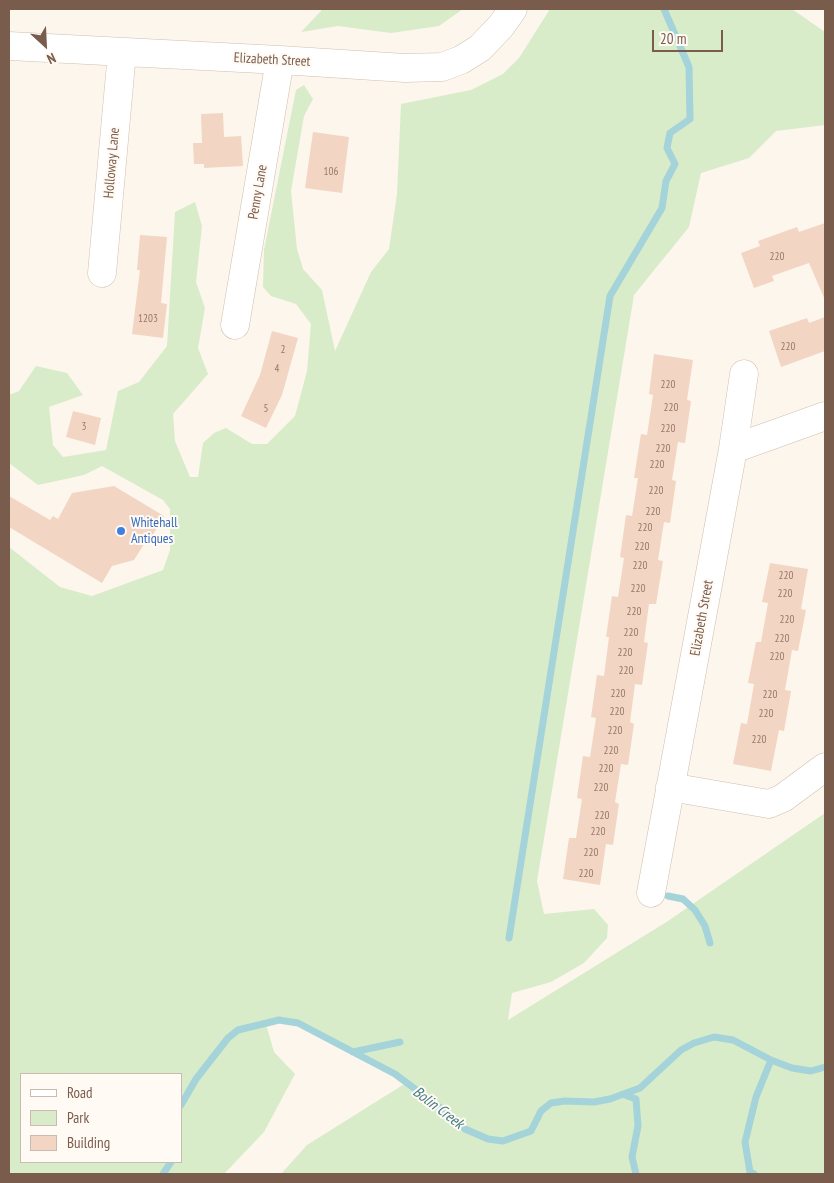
<!DOCTYPE html>
<style>
body{margin:0}
#map{position:relative;width:834px;height:1183px;overflow:hidden;background:#fdf6ec;font-family:"PT Sans Narrow",sans-serif}
canvas{display:block}
.frame{position:absolute;inset:0;border:10px solid #7a5c4d;pointer-events:none}
.legend{position:absolute;left:20px;top:1073px;width:162px;height:90px;box-sizing:border-box;background:#fffaf3;border:1px solid #cabbb1;margin:0;padding:6px 9px;list-style:none;font-size:15px;color:#7a5c4d}
.legend li{display:flex;align-items:center;gap:10px;height:25px}
.legend b{width:25px;border:1px solid #cabbb1}
.north{position:absolute;left:20px;top:20px;width:50px;height:50px;-webkit-text-stroke:4px #fffaf3;paint-order:stroke;rotate:155deg;font-size:14px;font-weight:700;line-height:20px;text-align:center;color:#7a5c4d}
.north::after{content:'';display:block;margin:auto;width:18px;height:22px;background:#7a5c4d;clip-path:polygon(50% 0,100% 100%,50% 72%,0 100%)}
.scale{position:absolute;left:652px;top:30px;width:71px;height:22px;box-sizing:border-box;border:2px solid #7a5c4d;border-top:0;padding-left:6px;font-size:15px;line-height:18px;white-space:nowrap;color:#7a5c4d;-webkit-text-stroke:4px #fffaf3;paint-order:stroke}
</style>
<div id="map">
<canvas width="834" height="1183"></canvas>
<div class="frame"></div>
<ul class="legend">
<li><b style="height:6px;background:#fff"></b>Road</li>
<li><b style="height:14px;background:#d8ecc9"></b>Park</li>
<li><b style="height:14px;background:#f3d5c3"></b>Building</li>
</ul>
<div class="north">N</div>
<div class="scale">20 m</div>
</div>
<script>
const c = document.querySelector('canvas').getContext('2d');
c.lineJoin = 'round';
function paint(path, color) {
  c.fillStyle = color;
  c.fill(path, 'evenodd');
}
function poly(rows) {
  const path = new Path2D();
  for (const r of rows) {
    path.moveTo(r[0], r[1]);
    for (let i = 2; i < r.length; i += 2) path.lineTo(r[i], r[i + 1]);
  }
  return path;
}
function trace(path, color, width, dash) {
  c.strokeStyle = color;
  c.lineWidth = width;
  c.lineCap = dash ? 'butt' : 'round';
  c.setLineDash(dash || []);
  c.stroke(path);
}
function write(font, color, halo, rows, align = 'center') {
  c.font = font + ' "PT Sans Narrow",sans-serif';
  c.lineWidth = 4;
  c.setLineDash([]);
  c.textBaseline = 'middle';
  c.strokeStyle = halo;
  c.fillStyle = color;
  for (const [text, x, y, turn = 0] of rows) {
    c.save();
    c.translate(x, y);
    c.rotate((+turn || 0) * Math.PI / 180);
    c.textAlign = isNaN(turn) ? turn : align;
    if (halo) c.strokeText(text, 0, 0);
    c.fillText(text, 0, 0);
    c.restore();
  }
}
const green = poly([
 [321,9,463,9,439,26,391,33,338,26,301,32,321,11],
 [550,9,792,9,825,32,825,125,776,131,749,158,701,173,689,227,634,295,537,881,544,914,594,909,608,925,607,938,584,963,551,982,512,993,508,1020,668,921,825,813,825,1174,281,1174,307,1145,406,1083,395,1074,298,1023,279,1020,266,1024,274,1052,295,1074,264,1132,224,1174,9,1174,9,547,60,587,92,596,163,570,170,550,170,509,163,500,102,466,84,475,38,485,9,463,9,395,19,391,36,366,67,373,83,395,49,407,53,445,63,457,106,450,118,391,139,382,167,346,175,212,195,202,202,226,196,282,205,308,198,348,208,374,173,414,175,441,190,477,198,477,203,443,214,433,226,428,252,444,267,444,295,416,307,371,311,324,296,304,271,296,263,287,264,250,296,90,304,85,313,99,304,116,291,191,297,249,303,269,322,290,335,351,371,272,389,249,397,194,401,104,471,90,503,74,519,58],
 [181,1074,181,1162,21,1162,21,1074]
]);
const stream = poly([
 [668,896,683,899,695,910,705,926,710,943],
 [509,938,610,296,662,208,666,181,675,164,667,148,670,133,690,119,689,67,664,9],
 [353,1052,400,1042],
 [625,1095,636,1099,638,1126,632,1157,636,1174],
 [181,1105,196,1079,228,1038,238,1030,279,1020,298,1023,395,1074,450,1115,465,1129,488,1139,503,1141,531,1131,541,1111,551,1103,565,1101,594,1102,610,1099,640,1088,681,1050,694,1043,714,1037,733,1040,771,1060,792,1068,811,1071,825,1067],
 [163,1174,171,1162],
 [754,1174,750,1172,745,1142,756,1097,771,1060]
]);
const building = poly([
 [223,113,224,137,241,136,243,166,204,168,204,164,194,164,193,143,202,143,201,114],
 [313,132,349,137,342,193,305,188],
 [825,223,825,300,809,263,772,276,774,281,754,288,741,253,760,246,758,241,797,227,799,232],
 [140,235,167,237,161,303,167,304,163,338,132,334,140,270,137,270],
 [825,317,825,351,781,367,769,331,807,318,809,323],
 [272,331,298,338,282,395,266,428,241,416,260,375],
 [654,354,693,360,687,400,691,401,685,443,678,442,672,480,676,481,670,523,664,522,658,560,663,561,656,604,649,604,644,642,648,643,642,685,635,684,630,722,634,724,628,765,621,764,615,802,619,804,613,845,606,844,600,885,563,879,569,838,576,838,582,799,577,798,583,756,590,757,596,718,591,717,597,675,604,676,609,637,606,637,612,596,618,597,624,558,620,557,626,515,632,516,638,478,634,478,641,434,647,435,653,395,649,394],
 [73,411,101,418,95,445,66,437],
 [114,486,164,516,151,538,149,536,134,560,112,566,102,583,9,527,9,496,50,520,53,516,58,519,72,493],
 [770,563,808,569,801,609,806,610,798,651,792,650,785,690,791,691,784,731,779,730,771,771,733,764,741,723,747,724,754,684,748,683,756,642,761,642,768,603,762,602]
]);
const minor = poly([
 [9,46,280,60,405,68,442,67,461,60,480,48,501,26,513,9],
 [102,273,122,52],
 [235,325,280,60],
 [733,449,825,416],
 [670,787,769,804,783,798,825,767],
 [651,893,733,449,744,374]
]);
const markers = [
 [121,531,5,"#3f7fe0"]
];
const numberNames = [
 ["106",331,172],
 ["220",777,257],
 ["1203",148,319],
 ["220",788,347],
 ["2",283,350],
 ["4",277,369],
 ["220",668,385],
 ["220",671,408],
 ["5",266,409],
 ["3",84,427],
 ["220",668,429],
 ["220",663,449],
 ["220",657,465],
 ["220",656,491],
 ["220",653,512],
 ["220",645,528],
 ["220",642,547],
 ["220",640,566],
 ["220",786,576],
 ["220",638,589],
 ["220",785,594],
 ["220",634,612],
 ["220",787,620],
 ["220",631,633],
 ["220",782,639],
 ["220",625,653],
 ["220",777,657],
 ["220",626,671],
 ["220",618,694],
 ["220",770,695],
 ["220",617,712],
 ["220",766,714],
 ["220",615,731],
 ["220",759,740],
 ["220",611,751],
 ["220",606,769],
 ["220",601,788],
 ["220",602,816],
 ["220",598,832],
 ["220",591,853],
 ["220",586,874]
];
const streetNames = [
 ["Elizabeth Street",272,60,3],
 ["Holloway Lane",112,163,-85],
 ["Penny Lane",258,192,-80],
 ["Elizabeth Street",702,618,-80]
];
const shopNames = [
 ["Whitehall",131,523],
 ["Antiques",131,539]
];
const waterNames = [
 ["Bolin Creek",438,1108,37]
];
paint(green, '#d8ecc9');
trace(stream, '#a5d3da', 7);
paint(building, '#f3d5c3');
trace(minor, '#d1beb0', 29);
trace(minor, '#fff', 28);
for (const [x, y, r, color] of markers) {
  const dot = new Path2D();
  dot.arc(x, y, r, 0, 2 * Math.PI);
  c.fillStyle = color;
  c.fill(dot);
  trace(dot, '#fffaf3', 2);
}
write('11px', '#987a6a', null, numberNames);
write('14px', '#7a5c4d', '#fffaf3', streetNames);
write('14px', '#366cbe', '#fffaf3', shopNames, 'left');
write('italic 15px', '#437c86', '#fffaf3', waterNames);
</script>
